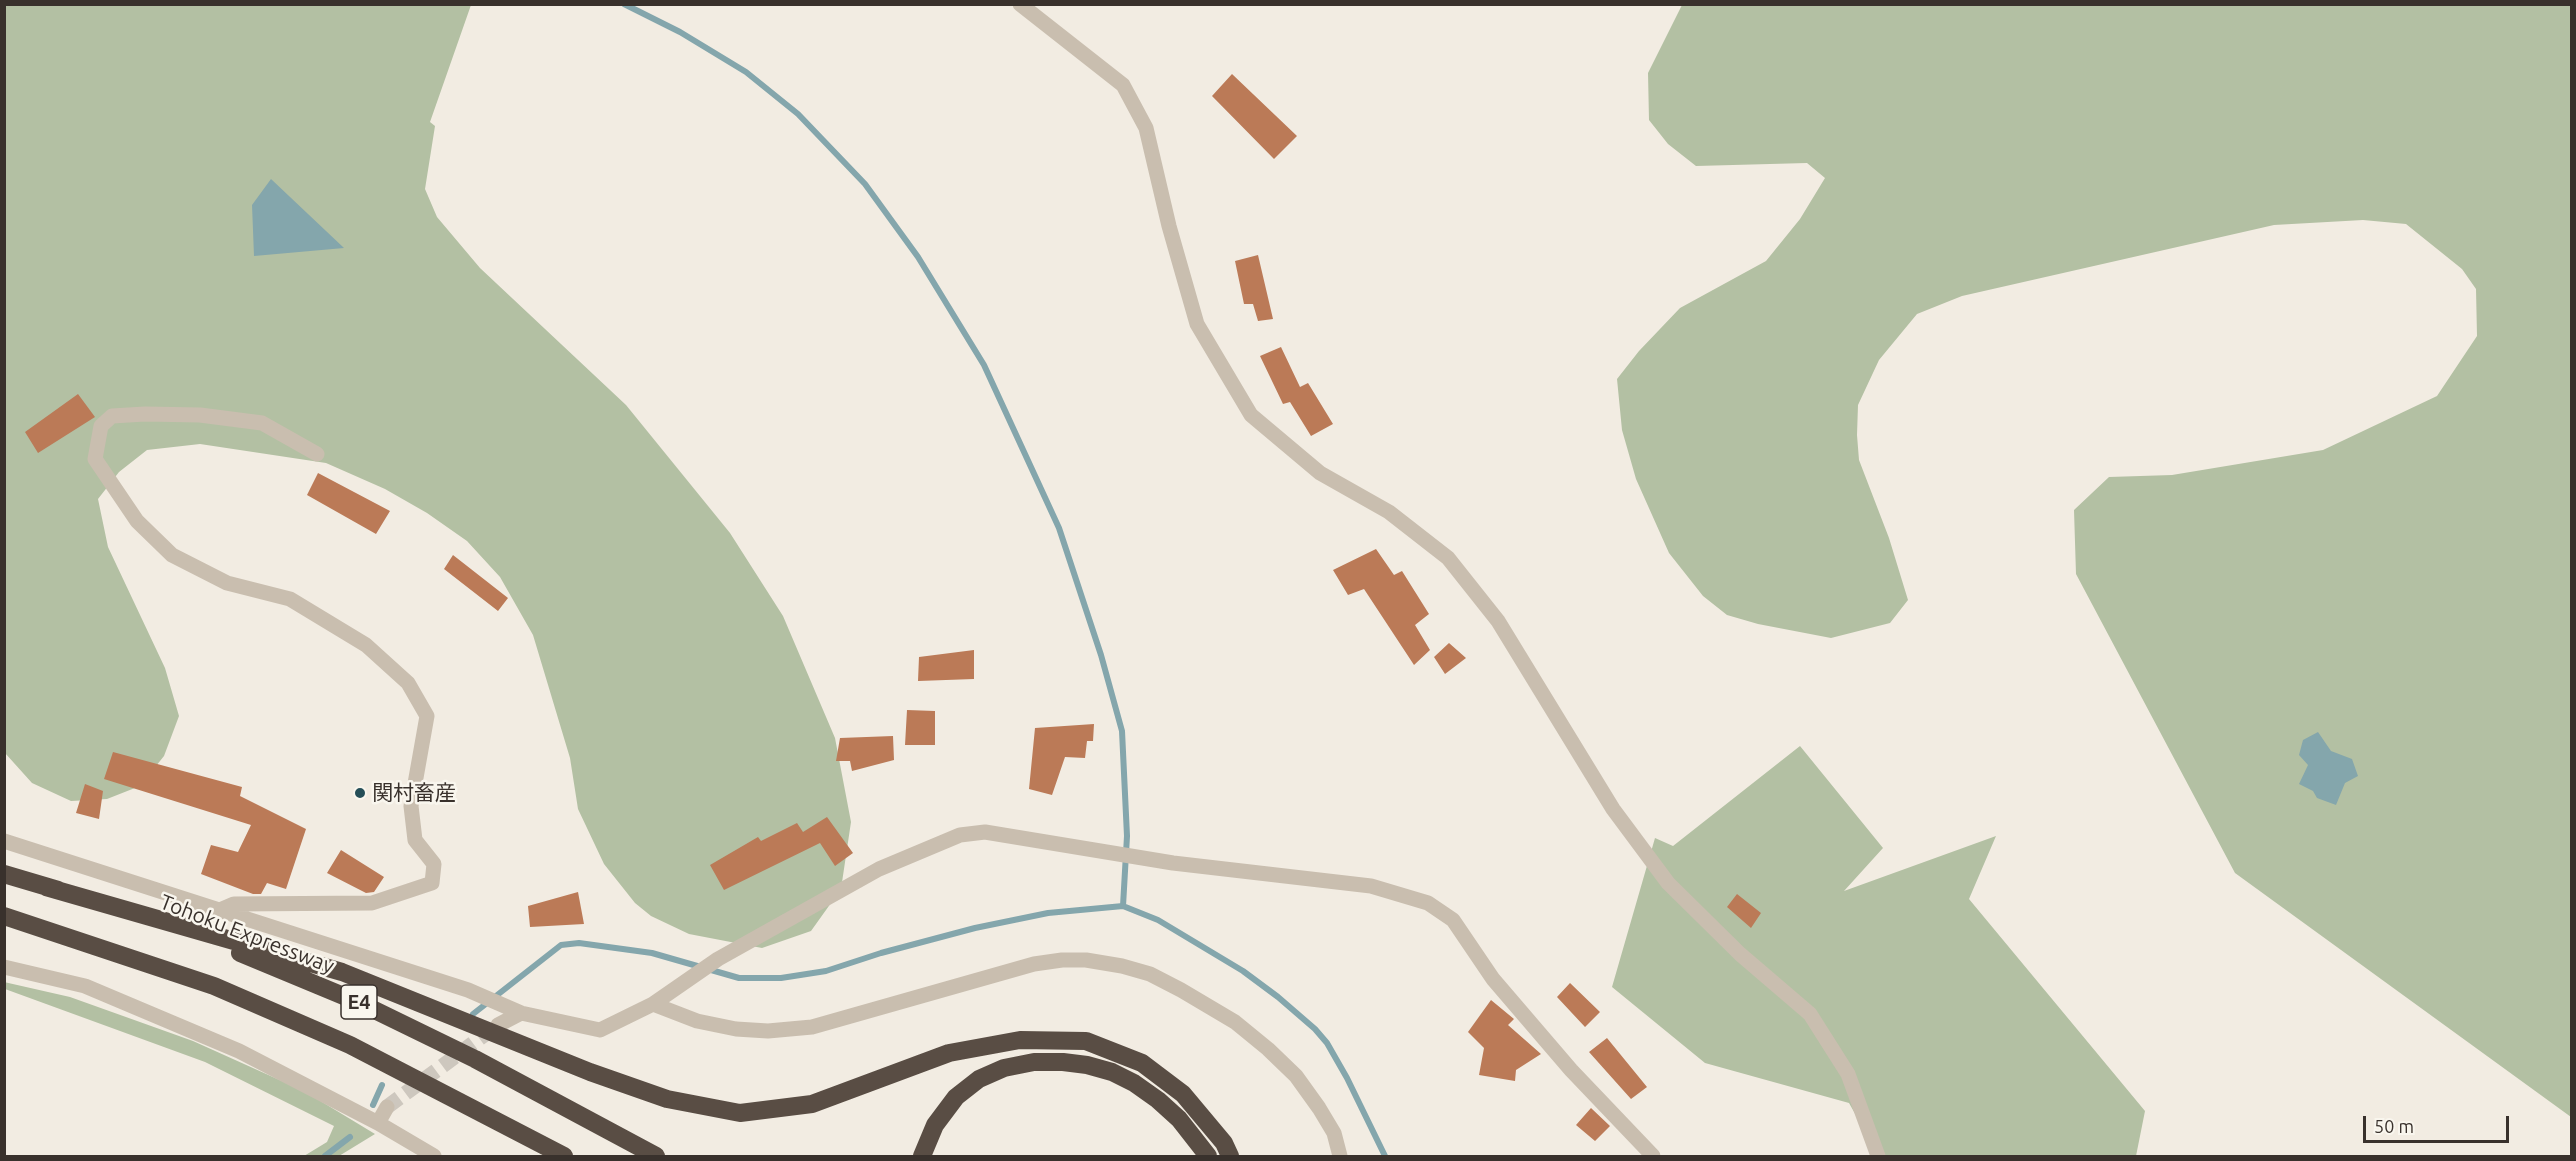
<!DOCTYPE html>
<meta charset="utf-8">
<style>
body{margin:0}
#map{position:relative;width:2576px;height:1161px;overflow:hidden;background:#f2ece2;font-family:Ubuntu,sans-serif}
canvas{display:block}
.frame{position:absolute;inset:0;border:6px solid #39312c;pointer-events:none}
.scale{position:absolute;left:2363px;top:1116px;width:146px;height:27px;box-sizing:border-box;border:3px solid #39312c;border-top:0;padding-left:8px;font-size:18px;line-height:21px;white-space:nowrap;color:#39312c;-webkit-text-stroke:4px #f9f6ee;paint-order:stroke}
</style>
<div id="map">
<canvas width="2576" height="1161"></canvas>
<div class="frame"></div>
<div class="scale">50 m</div>
</div>
<script>
const c = document.querySelector('canvas').getContext('2d');
c.lineJoin = 'round';
function paint(path, color) {
  c.fillStyle = color;
  c.fill(path, 'evenodd');
}
function poly(rows) {
  const path = new Path2D();
  for (const r of rows) {
    path.moveTo(r[0], r[1]);
    for (let i = 2; i < r.length; i += 2) path.lineTo(r[i], r[i + 1]);
  }
  return path;
}
function trace(path, color, width, dash) {
  c.strokeStyle = color;
  c.lineWidth = width;
  c.lineCap = dash ? 'butt' : 'round';
  c.setLineDash(dash || []);
  c.stroke(path);
}
function write(font, color, halo, rows, align = 'center') {
  c.font = font + ' Ubuntu,"Noto Sans JP",sans-serif';
  c.lineWidth = 5;
  c.setLineDash([]);
  c.textBaseline = 'middle';
  c.strokeStyle = halo;
  c.fillStyle = color;
  for (const [text, x, y, turn = 0] of rows) {
    c.save();
    c.translate(x, y);
    c.rotate((+turn || 0) * Math.PI / 180);
    c.textAlign = isNaN(turn) ? turn : align;
    if (halo) c.strokeText(text, 0, 0);
    c.fillText(text, 0, 0);
    c.restore();
  }
}
const green = poly([
 [5,5,471,5,430,122,435,126,425,189,437,217,480,268,626,405,730,533,783,616,835,738,851,822,841,889,811,931,762,948,689,934,651,916,635,903,604,864,578,809,570,758,533,635,500,577,467,541,427,513,385,489,326,463,200,444,147,450,119,472,98,499,108,547,165,668,179,716,164,756,140,786,107,799,71,801,32,783,5,753],
 [1682,5,2571,5,2571,1117,2235,873,2076,574,2074,510,2109,477,2172,475,2323,450,2437,396,2477,336,2476,289,2462,269,2406,224,2363,220,2274,225,1962,296,1917,314,1879,360,1858,405,1857,435,1859,460,1889,538,1908,600,1890,623,1831,638,1758,624,1727,615,1703,596,1669,553,1636,479,1622,430,1617,379,1639,351,1680,308,1766,261,1800,219,1825,178,1807,163,1696,166,1668,144,1649,120,1648,73],
 [1800,746,1883,848,1844,891,1996,836,1969,899,2145,1111,2136,1156,1879,1156,1849,1103,1705,1063,1612,987,1655,838,1673,846],
 [4,982,70,997,193,1041,304,1091,375,1134,339,1156,304,1156,327,1142,334,1126,205,1062,5,989]
]);
const water = poly([
 [271,179,344,248,254,256,252,205],
 [2318,732,2331,751,2352,759,2358,776,2345,783,2336,805,2317,798,2313,791,2299,784,2308,765,2299,755,2303,740]
]);
const stream = poly([
 [624,4,680,32,746,72,798,114,865,184,918,257,984,365,1059,528,1101,655,1122,731,1127,836,1123,906],
 [473,1014,561,945,579,943,652,953,739,978,781,978,826,971,881,953,975,928,1048,913,1123,906,1158,920,1243,971,1278,997,1315,1029,1327,1043,1347,1078,1385,1156],
 [373,1105,382,1085],
 [325,1156,350,1137]
]);
const building = poly([
 [1232,74,1297,136,1274,159,1212,96],
 [1258,255,1273,319,1258,321,1253,304,1244,304,1235,261],
 [1281,347,1300,387,1308,383,1333,424,1311,436,1290,402,1283,404,1260,356],
 [78,394,95,417,38,453,25,432],
 [318,473,390,511,376,534,307,495],
 [1376,549,1394,575,1402,571,1429,614,1415,625,1430,650,1414,665,1364,589,1348,595,1333,570],
 [453,555,508,598,498,611,444,569],
 [1449,643,1466,658,1445,674,1434,657],
 [974,650,974,679,918,681,919,657],
 [907,710,935,711,935,745,905,745],
 [1094,724,1093,741,1087,741,1085,758,1065,757,1052,795,1029,789,1035,728],
 [893,736,894,760,852,771,850,761,836,761,840,738],
 [113,752,242,787,240,796,306,829,286,889,267,883,261,894,253,894,201,874,211,845,238,852,251,825,104,779],
 [85,784,103,791,99,819,76,813],
 [827,817,853,853,835,866,820,843,724,890,710,865,758,837,761,841,797,823,803,832],
 [341,850,384,877,374,892,366,893,327,873],
 [578,892,584,924,530,927,528,906],
 [1737,894,1761,913,1751,928,1727,907],
 [1570,983,1600,1012,1585,1027,1557,997],
 [1491,1000,1514,1019,1508,1025,1541,1054,1516,1070,1515,1081,1479,1075,1484,1048,1468,1032],
 [1607,1038,1647,1087,1631,1099,1589,1052],
 [1591,1108,1610,1126,1595,1141,1576,1125]
]);
const minorTunnel = poly([
 [387,1107,495,1027]
]);
const minor = poly([
 [1020,4,1123,85,1146,128,1169,226,1197,324,1251,415,1320,473,1389,512,1448,558,1498,621,1613,809,1668,883,1740,954,1810,1014,1848,1074,1878,1156],
 [4,841,468,990,521,1013,600,1030,653,1004,718,959,879,869,960,835,985,832,1173,863,1371,886,1428,903,1453,920,1493,979,1571,1070,1653,1156],
 [220,910,234,904,372,903,432,883,434,864,415,840,411,806,427,716,408,683,366,645,290,599,227,583,172,555,137,521,95,459,101,426,112,416,145,414,200,415,262,423,317,454],
 [4,967,85,986,239,1051,378,1123,434,1156],
 [653,1004,697,1021,736,1029,768,1031,812,1027,1034,964,1062,960,1086,960,1122,966,1150,974,1181,990,1235,1022,1268,1049,1296,1076,1319,1108,1334,1133,1340,1156],
 [498,1025,521,1013],
 [378,1123,387,1107]
]);
const highway = poly([
 [4,874,58,890],
 [46,887,342,972,590,1072,667,1099,740,1113,812,1104,949,1053,1020,1040,1086,1041,1142,1063,1183,1094,1224,1143,1230,1156],
 [4,916,214,986,350,1045,564,1156],
 [240,953,358,1002,475,1059,656,1156],
 [922,1156,935,1125,956,1097,979,1079,1004,1068,1034,1062,1063,1062,1087,1065,1112,1072,1134,1083,1158,1100,1179,1119,1208,1156]
]);
const markers = [
 [360,793,6,"#254e57"]
];
const shields = [
 [359,1002,36]
];
const shieldNames = [
 ["E4",359,1002]
];
const poiNames = [
 ["関村畜産",372,793]
];
const streetNames = [
 ["Tohoku Expressway",247,934,21]
];
paint(green, '#b3c0a3');
paint(water, '#84a6ac');
trace(stream, '#84a6ac', 6);
paint(building, '#bb7a57');
trace(minorTunnel, '#cdc7be', 15, [15, 8]);
trace(minor, '#c9beaf', 15);
trace(highway, '#594d44', 18);
for (const [x, y, r, color] of markers) {
  const dot = new Path2D();
  dot.arc(x, y, r, 0, 2 * Math.PI);
  c.fillStyle = color;
  c.fill(dot);
  trace(dot, '#f9f6ee', 2);
}
for (const [x, y, w] of shields) {
  const box = new Path2D();
  box.roundRect(x - w / 2, y - 17, w, 34, 4.5);
  c.fillStyle = '#f9f6ee';
  c.fill(box);
  trace(box, '#39312c', 1.5);
}
write('bold 20px', '#39312c', null, shieldNames);
write('21px', '#39312c', '#f9f6ee', poiNames, 'left');
write('21px', '#39312c', '#f9f6ee', streetNames);
</script>
